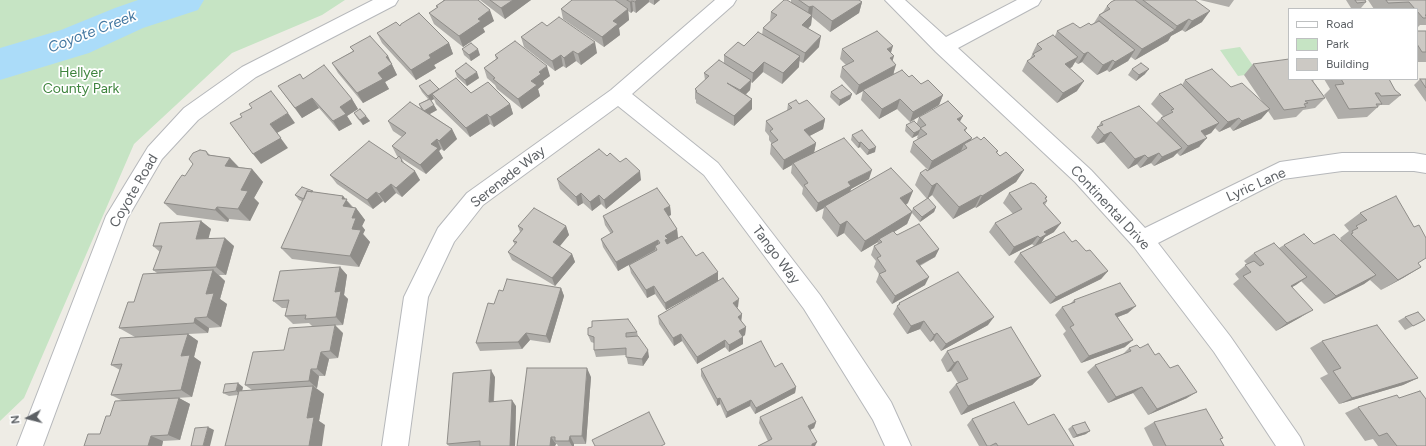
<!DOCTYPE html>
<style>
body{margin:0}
#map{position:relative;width:1426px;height:446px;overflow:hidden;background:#eeece5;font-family:Figtree,sans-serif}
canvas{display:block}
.legend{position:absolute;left:1288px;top:8px;width:130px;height:72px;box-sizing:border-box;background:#fff;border:1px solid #bec0c1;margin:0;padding:5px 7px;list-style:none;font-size:12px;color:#5d6165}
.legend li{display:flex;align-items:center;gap:8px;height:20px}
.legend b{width:20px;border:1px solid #bec0c1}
.north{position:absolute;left:8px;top:398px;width:40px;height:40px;-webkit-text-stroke:3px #fff;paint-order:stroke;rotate:263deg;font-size:11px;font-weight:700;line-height:16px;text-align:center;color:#5d6165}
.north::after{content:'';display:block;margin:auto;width:14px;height:18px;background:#5d6165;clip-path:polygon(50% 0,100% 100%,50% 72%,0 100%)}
</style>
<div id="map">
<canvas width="1426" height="446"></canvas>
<ul class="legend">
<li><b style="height:5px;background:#fff"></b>Road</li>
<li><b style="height:11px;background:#c6e4c4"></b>Park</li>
<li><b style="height:11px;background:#ccc9c4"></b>Building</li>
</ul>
<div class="north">N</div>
</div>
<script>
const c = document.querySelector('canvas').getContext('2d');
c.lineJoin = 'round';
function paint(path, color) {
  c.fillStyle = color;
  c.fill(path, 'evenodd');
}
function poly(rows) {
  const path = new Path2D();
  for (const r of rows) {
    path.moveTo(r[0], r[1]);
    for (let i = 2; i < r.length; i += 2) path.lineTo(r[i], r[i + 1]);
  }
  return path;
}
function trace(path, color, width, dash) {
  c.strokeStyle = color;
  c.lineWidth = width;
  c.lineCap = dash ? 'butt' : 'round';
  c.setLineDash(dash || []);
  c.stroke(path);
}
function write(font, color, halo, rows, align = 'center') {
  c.font = font + ' Figtree,sans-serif';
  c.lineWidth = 3.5;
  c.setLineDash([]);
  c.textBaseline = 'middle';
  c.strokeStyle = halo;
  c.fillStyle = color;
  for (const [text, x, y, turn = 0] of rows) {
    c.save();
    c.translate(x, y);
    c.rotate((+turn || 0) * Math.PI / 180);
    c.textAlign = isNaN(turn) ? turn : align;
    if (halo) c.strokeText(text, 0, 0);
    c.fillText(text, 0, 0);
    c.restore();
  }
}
const green = poly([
 [0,0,345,0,322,15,232,53,134,144,24,398,0,421],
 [1240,47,1258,73,1238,76,1220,50]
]);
const river = poly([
 [138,0,204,0,198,10,143,28,89,53,0,80,0,48,61,30,115,8,138,0]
]);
const minor = poly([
 [715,0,736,0,733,5,632,94,718,163,820,295,891,402,911,446,885,446,873,420,804,309,704,175,618,106,483,205,454,242,428,297,408,446,382,446,404,297,438,228,467,193,611,90,715,0],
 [885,0,905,0,946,37,1017,0,1041,0,1038,5,958,48,1091,170,1145,228,1280,162,1342,153,1414,153,1426,155,1426,173,1414,171,1342,171,1283,179,1158,243,1230,336,1300,437,1304,446,1276,446,1214,352,1134,247,1075,182,936,52,885,0]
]);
const tertiary = poly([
 [373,0,398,0,395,5,256,77,198,120,162,159,127,219,43,446,17,446,106,216,148,147,184,108,242,67,373,0]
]);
const wall = poly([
 [443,0,478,0,494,21,483,28,485,32,463,47,434,24,429,13,437,8,436,6,443,1],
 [480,0,531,0,505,19],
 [572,0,660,0,654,5,649,2,636,13,633,11,631,13,628,11,629,20,619,28,620,35,604,47,563,19,561,9],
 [791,0,859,0,862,2,859,13,830,32,812,17,811,25,808,29,819,47,803,63,799,61,799,67,782,84,763,72,752,83,751,82,750,90,746,94,752,99,752,109,734,126,696,103,696,100,695,99,695,89,705,80,704,73,724,63,724,55,744,46,762,35,763,28,770,21,771,12,791,2],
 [1115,0,1195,0,1202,22,1185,32,1182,30,1171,36,1168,41,1135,60,1131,57,1128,61,1109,72,1107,70,1097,75,1082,62,1078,64,1075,62,1072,67,1070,68,1077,91,1057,103,1022,71,1027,61,1030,59,1032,55,1032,54,1037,44,1055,36,1057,31,1080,28,1091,25,1094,23,1099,15,1103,12,1107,6],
 [1200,0,1234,0,1229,7],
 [1346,0,1365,0,1366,2,1361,8,1351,8],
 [1368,0,1426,0,1426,25,1420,25,1417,28,1417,9,1374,9],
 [547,26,597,53,581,65,576,61,566,68,563,66,555,71,524,47,521,37],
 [1417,31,1426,31,1426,62,1417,62],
 [377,33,449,43,453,54,434,65,436,68,416,80,382,43],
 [350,47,388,56,397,75,385,82,389,89,363,103,338,73,332,63,353,51],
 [462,49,480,55,471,61,464,55],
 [842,49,891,53,894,74,909,77,943,95,939,105,910,122,897,109,879,119,861,100,863,91,856,95,840,77,842,67,846,65,840,59],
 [495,55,550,76,543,81,544,84,538,89,540,96,522,109,497,89,495,85,487,78,484,68,496,59],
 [1253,64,1289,79,1315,79,1313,81,1325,98,1315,108,1303,110,1296,117,1274,120,1268,111,1261,119,1233,131,1230,127,1219,132,1215,128,1211,133,1205,136,1199,147,1180,156,1177,153,1173,157,1154,166,1151,163,1140,168,1137,164,1128,169,1104,142,1097,144,1091,137,1101,122,1156,123,1163,116,1151,104,1159,94,1182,85,1185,80,1231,87,1263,103,1244,75],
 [1132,69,1145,74,1136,81,1128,75],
 [455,71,479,78,467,86,457,77],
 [303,79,352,99,358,109,347,116,352,124,339,131,319,108,302,118,278,86],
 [1324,79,1389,79,1395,90,1401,95,1389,105,1380,105,1367,117,1338,119,1324,95,1330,89],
 [1420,79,1426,79,1426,102,1414,85],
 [419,86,439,89,471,93,510,104,513,114,494,127,490,124,470,137,436,104,434,99,431,101,437,110,430,114,452,129,457,139,444,151,441,149,439,151,443,158,426,174,401,158,405,164,420,180,402,197,396,193,385,203,383,201,373,209,337,184,330,175,396,159,398,157,397,156,392,146,402,137,393,131,388,121,421,109,419,104,428,99,422,92],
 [831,92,852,94,850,99,839,106,830,97],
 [788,104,799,104,825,119,823,129,809,136,816,143,814,152,869,179,851,189,850,192,908,203,906,205,912,211,913,208,936,207,934,212,920,222,912,213,907,224,894,232,897,235,939,249,935,257,920,266,925,285,892,304,876,282,879,274,874,267,876,261,871,255,874,246,877,245,878,242,861,252,844,233,837,237,822,218,824,208,816,212,802,194,803,188,791,173,792,165,783,170,770,154,771,144,772,144,769,140,769,136,765,131,766,121,787,111],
 [354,113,370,121,363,125,357,118],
 [919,117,960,122,967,128,965,132,970,141,981,140,998,151,997,153,1000,156,1024,170,1016,182,976,208,975,207,953,219,932,195,927,199,915,185,920,173,928,170,910,152,913,142,918,139,917,138,918,135,912,138,905,131,906,125,917,123],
 [852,135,875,152,867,155,860,147,858,148,851,140],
 [206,151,210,155,230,158,239,167,252,169,263,182,254,198,259,203,250,221,229,219,228,222,177,215,164,203],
 [607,156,641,180,606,209,601,204,592,211,583,203,578,206,560,189,557,179],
 [313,192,343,196,353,207,356,208,365,220,362,226,365,230,363,234,370,242,359,267,292,259,281,248,303,202,299,200,295,195],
 [1009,193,1047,197,1046,199,1047,201,1045,205,1054,232,1045,237,1041,243,1072,242,1086,251,1108,271,1101,279,1050,304,1014,262,1020,253,1034,246,1032,244,1009,256,989,232,995,223,1013,214,1003,203],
 [670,206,671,215,668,216,677,229,678,238,696,256,718,272,718,281,666,310,655,294,647,298,631,273,629,265,655,250,618,271,603,247,601,239,611,234,605,225,603,216],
 [1360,213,1421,267,1403,278,1381,290,1370,280,1364,284,1324,304,1301,281,1292,287,1301,317,1276,331,1233,284,1239,279,1235,274,1247,264,1244,261,1254,253,1279,248,1284,245,1314,244,1340,240,1341,239,1340,238,1349,231,1344,225],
 [201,221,211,229,208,238,234,246,226,275,219,275,225,281,220,299,227,304,221,327,209,328,208,333,188,334,198,341,194,357,201,362,192,397,146,400,179,398,190,404,180,440,163,441,162,446,84,446,100,434,110,416,123,401,111,395,120,370,111,365,135,337,119,328,134,302,157,273,153,270,160,252,153,246],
 [518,226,566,226,569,235,559,246,572,254,575,262,555,286,512,260,508,252,515,245,513,241,520,232],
 [340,267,347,275,344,295,348,299,343,325,313,327,309,323,293,324,285,316,287,308,282,308,273,301],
 [561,288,564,296,550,343,530,340,522,349,480,351,476,343,494,304,503,291],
 [1074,300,1128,313,1118,317,1125,347,1081,363,1063,334,1066,331,1055,315,1062,307,1070,304],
 [899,303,988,325,941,351,933,340,930,342,920,329,907,334,893,314],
 [738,307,737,308,742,314,741,322,746,327,745,335,743,336,743,344,729,352,725,347,697,364,682,341,674,346,659,324,658,316],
 [1405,317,1425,320,1405,330,1398,321],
 [637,332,638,336,649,357,643,366,628,364,626,355,596,357,594,350,594,343,591,342,588,335],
 [343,333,338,358,329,359,325,376,319,376,317,388,316,388,324,394,319,421,325,425,238,395,229,396,223,393,243,387,242,391,252,390,245,385,284,350],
 [1322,341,1418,378,1403,385,1339,404,1320,378,1328,374,1310,348],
 [1129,348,1187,398,1148,415,1133,393,1108,403,1087,372,1095,365,1121,356],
 [947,351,1041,376,1032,385,961,415,949,392,956,384,958,383,951,371,947,372,941,360],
 [775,367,796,387,795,393,755,414,750,406,726,418,720,404,717,406,701,376,701,369],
 [495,377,494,402,516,406,515,446,449,446,447,444],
 [591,377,586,444,574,444,574,446,558,446,557,444,556,444,555,446,517,446],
 [1399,398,1426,446,1378,446,1373,439,1365,441,1345,413,1358,407],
 [760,417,816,422,814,428,810,430,768,441,759,423],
 [972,419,1028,425,1074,446,979,446,967,425],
 [1154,422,1223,438,1220,439,1224,446,1153,446,1144,428],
 [1072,426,1086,434,1073,438,1068,429]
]);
const shadedWall = poly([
 [513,0,531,0,505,19,501,8],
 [637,0,649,0,649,2,636,13,635,2],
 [654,0,660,0,654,5],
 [632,1,633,11,631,13,630,2],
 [862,2,859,13,830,32,832,21],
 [813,6,811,25,800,36,802,25,807,18,809,7],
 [628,9,629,20,619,28,620,35,604,47,602,37,613,21],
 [490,10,494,21,483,28,485,32,463,47,459,36,478,19],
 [1210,11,1202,22,1185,32,1192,21],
 [1189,19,1182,30,1171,36,1168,41,1135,60,1142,49,1174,31,1177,26],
 [821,36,819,47,803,63,805,53],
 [595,42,597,53,581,65,578,54],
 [449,43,453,54,434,65,436,68,416,80,411,70,429,55],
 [893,46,890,56,887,49],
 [478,49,480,55,471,61,469,55],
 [1135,50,1128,61,1109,72,1115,62],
 [573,51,576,61,566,68,564,58],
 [1088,52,1082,62,1078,64,1084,54],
 [561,55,563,66,555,71,552,61],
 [388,56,397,75,385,82,389,89,363,103,357,93,378,73,386,57],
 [800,56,799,67,782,84,783,73],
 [894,56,891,66,890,58],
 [1078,57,1072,67,1059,74,1065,64],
 [1113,60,1107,70,1097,75,1103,65],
 [764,62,763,72,752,83,753,73],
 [896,65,893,75,863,90,863,91,856,95,859,85],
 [547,66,550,76,543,81,544,84,538,89,540,96,522,109,518,99,539,72],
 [1149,69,1145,74,1136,81,1139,75],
 [477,72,479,78,467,86,465,80],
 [751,80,750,90,740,100,740,90],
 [1084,81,1077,91,1057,103,1063,93],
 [432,94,434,99,430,101,428,96],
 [852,94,850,99,839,106,840,100],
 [943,95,939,105,910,122,913,112],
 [312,98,319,108,302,118,295,108],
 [352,99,358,109,347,116,352,124,339,131,333,121,340,107],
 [752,99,752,109,734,126,734,116],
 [900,99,897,109,879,119,882,109],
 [510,104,513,114,494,127,490,117],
 [434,105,437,110,426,116,424,111],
 [1270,109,1261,119,1233,131,1242,121],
 [288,113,295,123,277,133,288,148,261,164,253,154,270,124],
 [487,114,490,124,470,137,466,128],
 [366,116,370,121,363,125,360,120],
 [963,116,958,125,957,119],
 [1239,118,1230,127,1219,132,1228,122],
 [825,119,823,129,802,140,804,130],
 [1219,123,1211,133,1192,141,1201,131],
 [452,129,457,139,444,151,439,141],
 [920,130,918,135,912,138,914,133],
 [1111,132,1104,142,1097,144,1104,135],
 [972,138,967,148,964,144,961,151,928,171,932,161],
 [1207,138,1199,147,1180,156,1188,146],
 [437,139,441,149,439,151,443,158,426,174,420,165,431,144],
 [861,142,860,147,858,148,859,143],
 [816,143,814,153,793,163,792,165,783,170,784,160],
 [876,147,875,152,867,155,869,150],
 [1182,148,1173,157,1154,166,1162,157],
 [1159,153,1151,163,1140,168,1148,158],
 [1145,155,1137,164,1128,169,1135,159],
 [230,158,241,170,225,166],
 [252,169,263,182,254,198,259,203,250,221,238,209,241,190],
 [872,170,869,179,851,189,849,195,825,206,824,208,816,212,818,203,848,182],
 [1024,170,1016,182,976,208,982,196],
 [415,171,420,180,402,197,396,188],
 [640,171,641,180,606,209,604,200],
 [937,183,932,195,927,199,932,186],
 [391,184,396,193,385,203,379,194],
 [913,191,908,203,895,211,900,198],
 [376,192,383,201,373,209,367,200],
 [581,193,583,203,578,206,576,197],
 [599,195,601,204,592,211,590,202],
 [981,195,975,207,953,219,959,207],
 [343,196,355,211,356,208,365,220,362,226,365,230,363,234,370,242,359,267,350,256,352,229,343,206,342,199],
 [670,206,671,215,665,218,664,209],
 [217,207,229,219,228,222,215,210],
 [936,207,934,212,920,222,922,217],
 [912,212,907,224,881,240,879,239,878,242,861,252,865,241],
 [201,221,211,229,206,248,196,239],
 [847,221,844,233,837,237,840,225],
 [1061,223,1054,232,1045,237,1041,243,1034,247,1044,232],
 [566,226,569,235,556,251,553,242],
 [677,229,678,238,668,247,665,240,665,236],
 [1038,236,1032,244,1009,256,1014,247],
 [225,238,234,246,226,275,216,267],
 [658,240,659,248,655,246,655,250,618,271,616,262],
 [939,249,935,257,912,269,916,261],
 [572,254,575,262,555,286,552,278],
 [340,267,347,275,344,295,348,299,343,325,336,317,335,292],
 [1421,267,1403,278,1381,290,1398,280],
 [213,270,225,281,220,299,227,304,221,327,207,317,206,294],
 [1108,271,1101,279,1050,304,1056,297],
 [718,272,718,281,666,310,665,303],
 [1376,275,1364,284,1324,304,1336,296],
 [929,277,925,285,892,304,895,296],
 [1307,277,1296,285,1279,294,1291,286],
 [654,286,655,294,647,298,646,290],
 [561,288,564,296,550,343,546,336],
 [739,299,738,307,733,310,733,303],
 [1136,306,1128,313,1107,321,1115,314],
 [1313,310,1301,317,1276,331,1287,323],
 [742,314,741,322,738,317],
 [994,317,988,325,941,351,946,344],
 [195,318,209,328,208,333,194,323],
 [924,321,920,329,907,334,911,326],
 [335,325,343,333,338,358,330,351],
 [746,327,745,335,739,339,739,331],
 [526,333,530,340,522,349,518,342],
 [937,333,933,340,930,342,934,335],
 [188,334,198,341,194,357,201,362,192,397,181,390,181,356],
 [681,334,682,341,674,346,673,338],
 [743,337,743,344,729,352,729,345],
 [725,340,725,347,697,364,697,357],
 [1133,340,1125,347,1081,363,1089,356],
 [648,350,649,357,643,366,642,359],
 [321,352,329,359,325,376,317,369],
 [958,361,951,371,947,372,954,363],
 [587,368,591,377,586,444,582,436],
 [311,369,319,376,317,388,309,381],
 [491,370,495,377,493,408,489,402],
 [1041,376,1032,385,961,415,968,406],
 [1418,378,1403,385,1339,404,1352,398],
 [238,383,243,387,241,395,236,391],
 [313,386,324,394,319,421,325,425,322,446,309,446,307,418],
 [796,387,795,393,755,414,756,408],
 [1142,387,1133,393,1108,403,1116,397],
 [1197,392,1187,398,1148,415,1157,409],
 [179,398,190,404,180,440,168,435],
 [720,398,720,404,717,406,717,399],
 [512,400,516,406,515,446,510,446],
 [751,400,750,406,726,418,727,412],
 [816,422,814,428,806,432,808,426],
 [208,427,214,430,210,446,203,446],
 [1090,431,1086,434,1073,438,1077,435],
 [151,436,163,441,162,446,148,446],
 [570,436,574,444,574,446,572,446,569,441],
 [551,437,556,444,555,446,550,446],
 [817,442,815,446,811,446,812,444]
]);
const building = poly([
 [445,0,478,0,490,10,478,19,481,21,459,36,429,13,438,7,436,6,445,0],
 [490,0,513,0,501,8,490,0],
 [572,0,615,0,628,9,613,21,618,24,602,37,561,9,572,0],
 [627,0,637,0,635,2,632,1,630,2,627,0],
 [784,0,787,0,812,15,802,25,821,36,805,53,763,28,777,15,771,12,784,0],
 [799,0,859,0,862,2,832,21,813,6,809,7,799,0],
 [1115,0,1135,0,1175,30,1142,49,1099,15,1110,9,1107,6,1111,2,1115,0],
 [1143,0,1195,0,1210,11,1192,21,1189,19,1177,26,1143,0],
 [1355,0,1365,0,1366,2,1357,3,1355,0],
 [1386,0,1426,0,1426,15,1425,15,1426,16,1426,18,1423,18,1417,11,1417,9,1415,9,1409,2,1388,3,1386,0],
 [419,13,449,43,429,55,431,58,411,70,377,33,396,22,400,26,401,24,419,13],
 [559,17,595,42,578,54,573,51,564,58,561,55,552,61,521,37,542,22,547,26,559,17],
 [1099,21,1135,50,1115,62,1113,60,1103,65,1088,52,1084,54,1057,31,1073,23,1080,28,1089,23,1091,25,1099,21],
 [877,31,893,46,887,49,894,56,890,58,896,65,859,85,842,67,854,61,842,49,877,31],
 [1417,31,1426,31,1426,52,1422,52,1417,44,1417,31],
 [758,32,800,56,783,73,764,62,753,73,724,55,738,42,744,46,758,32],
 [1053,35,1078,57,1065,64,1084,81,1063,93,1027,61,1035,56,1033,54,1042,49,1037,44,1053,35],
 [370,36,388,56,386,57,392,64,378,73,383,79,357,93,332,63,354,51,350,47,370,36],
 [515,41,547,66,539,72,541,74,531,81,537,85,518,99,493,79,495,78,484,68,498,58,495,55,515,41],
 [471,43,478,49,469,55,462,49,471,43],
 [1289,59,1289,79,1311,79,1325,98,1305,101,1308,103,1304,104,1306,107,1284,110,1253,64,1289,59],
 [719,60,751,80,740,90,727,83,752,99,734,116,696,92,697,91,695,89,709,76,704,73,719,60],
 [466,63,477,72,465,80,455,71,466,63],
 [1141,63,1149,69,1139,75,1132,69,1141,63],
 [324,65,352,99,340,107,346,114,333,121,312,98,295,108,278,86,300,74,303,79,324,65],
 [1212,69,1231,87,1242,83,1270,109,1242,121,1239,118,1228,122,1185,80,1212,69],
 [902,70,909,77,912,75,921,84,928,80,943,95,913,112,900,99,882,109,863,90,902,70],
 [456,78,471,93,488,82,510,104,490,117,487,114,466,128,432,94,456,78],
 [1341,79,1389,79,1395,90,1401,95,1381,96,1379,93,1375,93,1382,104,1376,104,1378,107,1349,109,1335,85,1344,84,1341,79],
 [1420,79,1426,79,1426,88,1420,79],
 [430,80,439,89,428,96,419,86,430,80],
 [1181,84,1219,123,1201,131,1207,138,1188,146,1161,118,1173,112,1171,110,1174,109,1159,94,1181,84],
 [842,85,852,94,840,100,831,92,842,85],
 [271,91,288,113,270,124,281,138,253,154,230,123,242,117,240,114,252,108,249,104,271,91],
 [430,99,434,105,424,111,419,104,430,99],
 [796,100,799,104,807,100,825,119,804,130,816,143,784,160,771,144,778,140,770,131,773,129,766,121,792,108,788,104,796,100],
 [948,101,963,116,957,119,967,128,964,130,972,138,932,161,913,142,927,134,920,128,926,125,919,117,948,101],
 [410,102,452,129,439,141,437,139,431,144,438,148,420,165,392,146,406,133,388,121,410,102],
 [1139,106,1182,148,1162,157,1159,153,1148,158,1145,155,1135,159,1111,132,1104,135,1097,127,1103,125,1101,122,1139,106],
 [360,109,366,116,360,120,354,113,360,109],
 [914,121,921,128,920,130,914,133,906,125,914,121],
 [862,130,876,147,869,150,861,142,859,143,852,135,862,130],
 [977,137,981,140,984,137,998,151,996,152,1000,156,1006,152,1024,170,982,196,981,195,959,207,937,183,932,186,920,173,926,169,927,171,967,148,964,144,977,137],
 [844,138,872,170,848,182,851,186,818,203,804,185,808,183,793,163,844,138],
 [369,141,396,159,399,156,402,160,401,161,415,171,396,188,391,184,379,194,376,192,367,200,330,175,369,141],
 [599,149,607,156,610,153,620,162,626,158,640,171,604,200,599,195,590,202,581,193,576,197,557,179,599,149],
 [200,150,206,151,208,155,230,158,225,166,252,169,241,190,248,191,238,209,217,207,215,210,164,203,177,182,182,175,185,176,193,164,189,159,193,153,200,150],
 [891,168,913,191,900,198,912,212,865,241,847,221,840,225,825,206,891,168],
 [1031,183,1035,184,1047,197,1045,198,1047,201,1043,203,1061,223,1044,232,1047,234,1040,238,1038,236,1014,247,995,223,1022,209,1009,193,1031,183],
 [302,187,313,191,312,192,307,191,304,199,295,195,302,187],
 [657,188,670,206,664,209,677,229,665,236,668,239,665,240,667,244,682,236,696,256,703,252,718,272,665,303,654,286,646,290,629,265,657,250,655,246,660,243,658,240,616,262,601,239,613,232,603,216,657,188],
 [307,191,343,196,342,199,347,199,343,206,356,208,352,218,356,218,352,229,361,230,350,256,281,248,307,191],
 [1396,196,1414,227,1419,225,1426,238,1426,258,1418,263,1421,267,1398,280,1351,234,1353,233,1352,231,1358,228,1356,226,1367,220,1360,213,1396,196],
 [928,198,936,207,922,217,913,208,928,198],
 [534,208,566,226,553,242,572,254,552,278,508,252,517,242,513,241,523,229,518,226,534,208],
 [201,221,196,239,225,238,216,267,153,270,162,246,153,246,160,223,201,221],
 [919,224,939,249,916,261,929,277,895,296,879,274,886,271,877,258,881,256,874,246,882,242,879,239,893,231,897,235,919,224],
 [1064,232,1072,242,1076,240,1086,251,1090,250,1108,271,1056,297,1020,253,1064,232],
 [1304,234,1314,244,1334,234,1376,275,1336,296,1284,245,1304,234],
 [1274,243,1307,277,1291,286,1313,310,1287,323,1243,276,1251,272,1245,265,1254,261,1260,266,1264,264,1254,253,1274,243],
 [340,267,335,292,341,291,336,317,305,319,306,315,285,316,289,300,273,301,280,271,340,267],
 [213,270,206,294,214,293,207,317,195,318,194,323,119,328,128,302,134,302,143,274,213,270],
 [958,272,994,317,946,344,937,333,934,335,924,321,911,326,897,306,900,304,899,303,958,272],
 [723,278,739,299,733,303,742,314,738,317,746,327,739,331,743,337,729,345,725,340,697,357,681,334,673,338,658,316,723,278],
 [507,279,561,288,546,336,526,333,518,342,476,343,488,303,494,304,499,290,503,291,507,279],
 [1120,283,1136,306,1115,314,1133,340,1089,356,1070,327,1074,325,1062,307,1075,302,1074,300,1120,283],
 [1418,312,1425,320,1413,326,1405,317,1418,312],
 [628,319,637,332,626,333,626,337,638,336,648,350,642,359,626,357,626,348,594,350,594,337,588,335,588,328,592,327,592,321,628,319],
 [335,325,330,351,321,352,317,369,311,369,309,381,245,385,253,352,284,350,289,328,335,325],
 [1377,325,1418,378,1352,398,1333,371,1341,368,1322,341,1377,325],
 [1011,327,1041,376,968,406,956,384,968,379,958,361,954,363,947,351,1011,327],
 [188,334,181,356,190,355,181,390,111,395,122,364,111,365,120,338,188,334],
 [761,341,775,367,782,363,796,387,756,408,751,400,727,412,720,398,717,399,701,369,761,341],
 [1148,344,1155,355,1159,353,1170,368,1178,365,1197,392,1157,409,1142,387,1116,397,1095,365,1131,351,1129,348,1137,345,1140,348,1148,344],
 [527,368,587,368,582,436,570,436,569,441,555,441,555,437,551,437,550,446,517,446,527,368],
 [491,370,489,402,512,400,510,446,480,446,480,441,447,444,453,373,491,370],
 [238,383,236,391,223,393,225,384,238,383],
 [313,386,307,418,314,417,309,446,225,446,239,391,313,386],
 [1420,391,1426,399,1426,446,1397,446,1387,433,1379,436,1358,407,1397,395,1399,398,1420,391],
 [802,397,816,422,808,426,817,442,812,444,812,446,758,446,772,439,760,417,802,397],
 [179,398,168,435,151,436,148,446,84,446,88,434,100,434,106,416,110,416,115,401,179,398],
 [1014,402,1028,425,1054,414,1074,446,998,446,996,443,990,446,987,446,972,419,1014,402],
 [1206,409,1223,438,1220,439,1224,446,1166,446,1154,422,1206,409],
 [649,412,665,444,661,446,595,446,592,440,649,412],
 [1085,422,1090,431,1077,435,1072,426,1085,422],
 [208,427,203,446,191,446,195,428,208,427]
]);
const parkNames = [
 ["Hellyer",81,73],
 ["County Park",81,89]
];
const streetNames = [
 ["Serenade Way",508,177,-38],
 ["Lyric Lane",1256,185,-24],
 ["Coyote Road",134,191,-60],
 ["Continental Drive",1110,208,47],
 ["Tango Way",776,255,53]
];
const waterNames = [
 ["Coyote Creek",92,32,-21]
];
paint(green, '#c6e4c4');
paint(river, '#abdcf9');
trace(minor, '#b6b8bb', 2);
trace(tertiary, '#b6b8bb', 2);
paint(minor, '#fff');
paint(tertiary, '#fff');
paint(wall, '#afada9');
paint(shadedWall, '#8f8d89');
paint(building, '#ccc9c4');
trace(building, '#8f8d89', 1);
write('14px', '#3e843d', '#fff', parkNames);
write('14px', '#5d6165', '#fff', streetNames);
write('italic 15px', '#4679a2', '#fff', waterNames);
</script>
